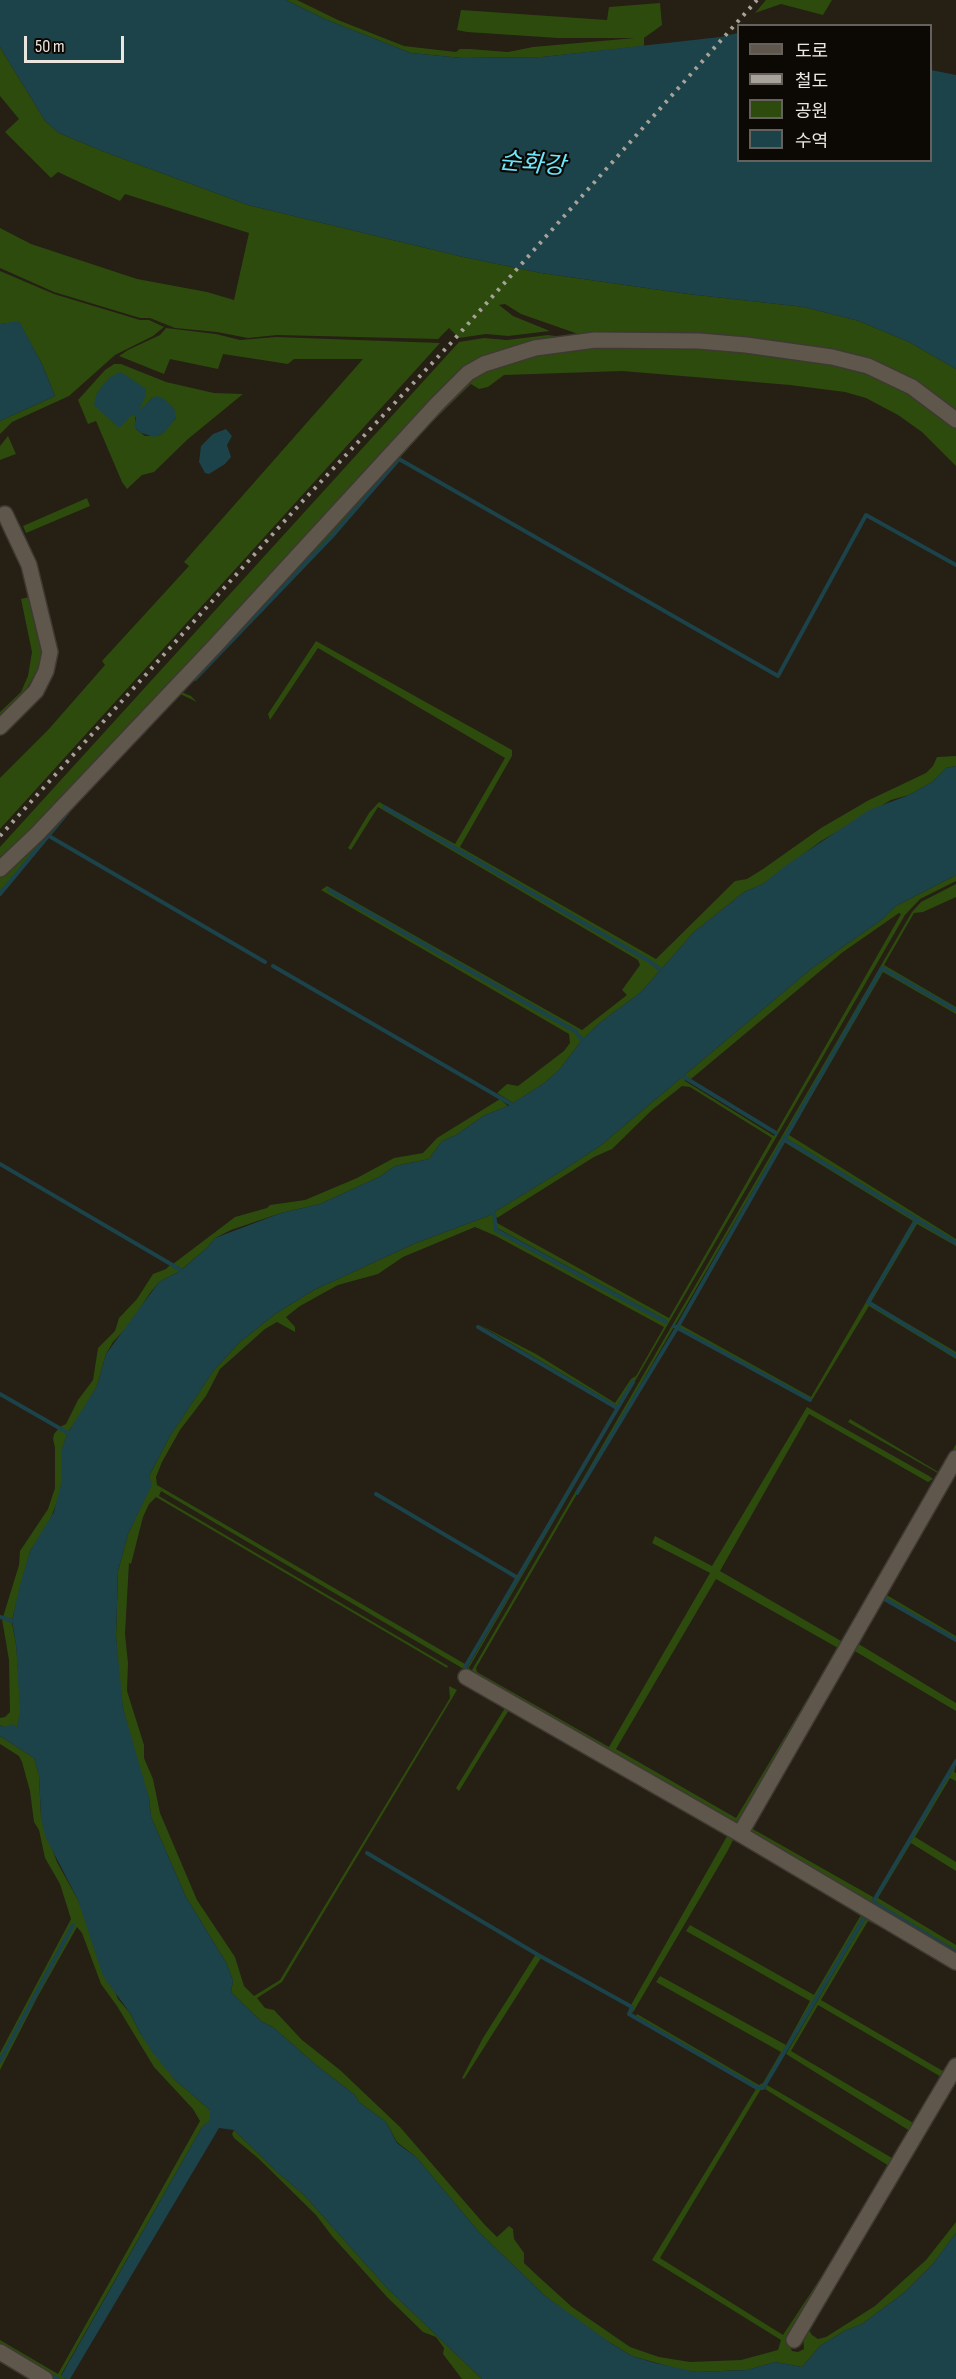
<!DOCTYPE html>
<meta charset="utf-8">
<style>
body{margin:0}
#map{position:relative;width:956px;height:2379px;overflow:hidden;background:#251f14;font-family:"Sofia Sans Condensed","Noto Sans KR",sans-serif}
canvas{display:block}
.legend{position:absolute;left:737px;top:24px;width:195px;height:138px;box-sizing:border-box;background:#0c0905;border:2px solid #65615c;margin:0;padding:8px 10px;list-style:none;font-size:18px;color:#eae5de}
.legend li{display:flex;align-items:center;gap:12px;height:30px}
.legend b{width:30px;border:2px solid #65615c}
.scale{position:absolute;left:24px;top:36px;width:100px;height:27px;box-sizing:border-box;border:3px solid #eae5de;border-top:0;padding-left:8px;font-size:18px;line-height:21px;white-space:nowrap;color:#eae5de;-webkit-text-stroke:4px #0c0905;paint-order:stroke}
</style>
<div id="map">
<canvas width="956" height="2379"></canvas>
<ul class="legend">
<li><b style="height:8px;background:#5f574b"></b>도로</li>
<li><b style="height:8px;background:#a8a39a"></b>철도</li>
<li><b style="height:16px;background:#2d4b0d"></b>공원</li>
<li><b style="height:16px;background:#1c424a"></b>수역</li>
</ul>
<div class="scale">50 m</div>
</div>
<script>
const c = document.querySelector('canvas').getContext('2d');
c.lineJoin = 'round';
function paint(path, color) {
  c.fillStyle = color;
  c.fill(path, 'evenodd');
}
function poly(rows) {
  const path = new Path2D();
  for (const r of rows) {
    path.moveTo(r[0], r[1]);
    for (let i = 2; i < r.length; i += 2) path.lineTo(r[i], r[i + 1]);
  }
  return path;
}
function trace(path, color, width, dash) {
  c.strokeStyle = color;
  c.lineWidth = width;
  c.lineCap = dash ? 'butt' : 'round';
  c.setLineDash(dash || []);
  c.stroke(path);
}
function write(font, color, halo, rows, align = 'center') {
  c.font = font + ' "Sofia Sans Condensed","Noto Sans KR",sans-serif';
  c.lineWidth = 4.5;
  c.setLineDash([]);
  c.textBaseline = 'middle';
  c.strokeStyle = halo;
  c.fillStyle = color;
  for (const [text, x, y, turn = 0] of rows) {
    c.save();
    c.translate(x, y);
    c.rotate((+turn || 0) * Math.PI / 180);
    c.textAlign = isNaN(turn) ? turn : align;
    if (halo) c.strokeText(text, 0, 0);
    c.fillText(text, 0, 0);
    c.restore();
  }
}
const green = poly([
 [286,0,297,0,338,20,404,46,456,52,460,49,470,49,508,52,533,47,635,38,558,38,467,32,457,30,461,10,607,20,609,7,660,3,662,25,644,38,644,46,542,57,462,58,411,53,327,20],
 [766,0,832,0,823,15,781,4,755,13],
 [0,47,45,121,59,133,102,151,248,205,463,257,541,273,688,294,804,307,859,321,909,342,956,369,956,412,896,374,655,333,614,332,581,335,521,314,505,304,499,305,513,316,550,331,508,336,486,334,459,338,449,328,438,339,277,335,248,338,217,332,175,328,150,318,140,318,54,292,0,268,0,228,31,244,137,279,207,292,234,300,249,233,125,194,120,201,58,172,51,178,5,132,19,119,0,96],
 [0,271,54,294,140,320,149,320,164,327,153,336,115,355,69,396,12,422,0,434,0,421,55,396,42,364,19,322,0,324],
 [166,328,216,334,240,340,276,337,440,343,0,829,0,778,48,730,105,665,102,661,189,566,184,562,363,359,294,359,288,364,223,354,218,369,170,359,164,374,119,356,128,350,160,335],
 [548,335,556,336,564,341,489,356,0,865,0,847,459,342,484,338,507,340],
 [670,344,817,359,891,380,956,424,956,466,922,432,898,415,866,398,845,392,790,385,622,371,504,375,488,387,479,389,471,384,430,424,333,533,195,677,192,682,192,679,473,374,554,348],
 [114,364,121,364,166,382,214,393,243,394,188,439,154,472,142,475,127,489,122,482,96,421,88,424,78,400,105,370],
 [152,398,176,418,160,435,145,436,136,429,135,416,133,414,123,422,139,409,138,411,141,410],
 [8,436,16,454,0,460,0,446],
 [87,498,90,506,26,533,23,526],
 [33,596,43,654,40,665,22,697,0,720,0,712,21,692,28,676,32,652,21,599],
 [316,641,512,750,512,756,460,847,656,959,735,881,747,879,763,869,821,828,869,800,926,773,933,766,937,757,956,756,956,766,946,768,932,782,909,795,891,800,821,841,763,884,744,892,694,932,641,992,602,1021,582,1040,559,1070,543,1084,513,1103,497,1093,507,1084,518,1086,564,1051,570,1043,569,1034,321,890,327,886,582,1030,627,995,622,990,640,965,638,960,378,807,351,850,348,848,369,813,379,802,455,844,505,758,318,648,270,720,268,714],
 [179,691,191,696,197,702,178,693,52,828,49,835,0,893,0,873],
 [956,875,956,881,920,899,905,915,467,1671,161,1491,159,1496,448,1666,447,1668,156,1497,149,1504,143,1517,131,1564,129,1563,125,1634,128,1663,127,1691,144,1745,144,1758,153,1779,160,1813,197,1900,235,1957,244,1986,254,1996,280,1980,450,1698,449,1686,457,1690,282,1982,257,1998,265,2008,274,2010,302,2040,340,2070,400,2127,484,2224,497,2237,509,2226,513,2229,514,2239,524,2253,524,2263,540,2278,572,2307,630,2347,659,2357,690,2362,741,2360,778,2350,781,2340,652,2260,756,2089,761,2089,660,2258,783,2335,835,2256,889,2166,765,2089,767,2085,892,2158,910,2131,786,2054,869,1913,877,1922,876,1925,868,1921,821,2000,948,2074,790,2340,789,2345,792,2351,798,2352,804,2349,803,2335,807,2327,812,2335,818,2339,826,2337,875,2306,926,2260,956,2222,956,2233,932,2265,905,2292,862,2324,844,2331,820,2346,802,2367,775,2362,747,2370,696,2372,678,2369,632,2356,596,2334,544,2295,479,2232,416,2157,397,2142,386,2122,359,2102,355,2095,316,2065,274,2028,261,2021,231,1992,233,1981,227,1964,186,1897,151,1817,149,1798,137,1763,123,1708,120,1687,116,1636,118,1571,128,1534,151,1485,149,1476,170,1436,214,1370,240,1342,275,1314,314,1290,416,1243,488,1216,571,1165,600,1146,811,969,880,921,896,906],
 [899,913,901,914,774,1136,685,1081,684,1077,691,1079,843,952],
 [682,1086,690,1087,772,1138,669,1318,497,1223,497,1228,666,1320,665,1323,495,1231,494,1214,497,1218,594,1157,612,1149,652,1110],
 [475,1227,496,1236,664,1327,636,1376,631,1379,615,1403,536,1354,478,1324,617,1406,632,1381,633,1380,634,1382,467,1668,464,1667,465,1664,157,1485,156,1477,162,1462,180,1430,206,1396,220,1369,265,1329,277,1322,295,1332,295,1327,286,1317,300,1306,338,1285,378,1274,403,1257],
 [818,2005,943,2078,915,2124,791,2051],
 [956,884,956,897,923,912,914,913,884,965,956,1007,956,1011,903,980,956,1012,956,1014,883,972,789,1135,956,1239,956,1242,786,1138,882,968,476,1668,477,1672,609,1747,710,1573,652,1543,655,1536,712,1566,807,1407,929,1476,933,1479,928,1482,809,1414,720,1571,841,1641,933,1484,739,1825,473,1674,472,1670,912,912,921,902],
 [716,1579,838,1648,736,1818,616,1749],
 [500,1099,508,1106,485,1115,456,1135,442,1141,429,1159,395,1166,379,1177,320,1204,281,1213,231,1230,215,1238,208,1247,182,1269,173,1264,235,1217,267,1208,270,1205,305,1200,357,1178,394,1158,423,1153,437,1138],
 [785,1140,915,1220,867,1303,956,1357,956,1359,869,1306,812,1400,678,1327,679,1324,811,1397,913,1221,784,1142],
 [916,1221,956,1244,956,1246,917,1224,871,1302,956,1352,956,1355,869,1302],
 [170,1265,180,1271,159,1282,150,1293,129,1325,113,1342,106,1354,97,1386,82,1412,68,1432,60,1427,66,1424,78,1400,93,1380,98,1348,115,1331,119,1318,137,1299,153,1274,166,1269],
 [850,1419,940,1473,956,1444,956,1455,943,1476,848,1422],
 [59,1428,67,1434,61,1453,61,1484,59,1497,48,1525,30,1551,12,1620,3,1617,19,1565,20,1551,48,1509,55,1488,55,1448,53,1439,54,1434],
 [923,1520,925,1524,885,1594,956,1636,956,1639,882,1597,857,1643,956,1703,956,1711,853,1650,751,1828,873,1897,872,1903,956,1954,956,1959,749,1835,747,1827],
 [2,1619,12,1623,16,1644,21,1711,17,1727,4,1727,0,1725,0,1718,5,1717,10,1712,9,1660],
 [508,1703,512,1705,459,1791,456,1788],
 [0,1736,34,1758,39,1775,41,1817,57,1862,78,1900,118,1999,130,2013,140,2033,175,2080,210,2110,210,2121,202,2127,61,2375,66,2379,60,2379,3,2346,0,2344,0,2340,58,2374,200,2121,193,2109,154,2067,117,2006,101,1984,82,1933,77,1927,38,1996,0,2070,0,2063,73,1926,72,1924,34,1994,0,2059,0,2053,71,1919,60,1884,45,1858,39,1830,34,1822,30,1791,22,1762,19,1756,0,1744],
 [956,1763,954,1772,956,1773,956,1781,950,1778,915,1837,956,1862,956,1871,911,1843,878,1898,956,1945,956,1950,874,1901],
 [730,1831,736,1834,727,1852,632,2014,633,2007,631,2005],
 [747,1840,866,1911,763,2087,757,2087,636,2016,637,2014,759,2085,763,2083,781,2052,656,1982,660,1976,786,2045,810,2001,686,1931,690,1925,814,1995,861,1915,744,1845],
 [536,1954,541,1958,464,2079,462,2078,483,2038],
 [234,2130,276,2171,304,2195,387,2288,482,2379,462,2379,443,2354,444,2348,436,2337,423,2332,387,2297,332,2236,316,2215,259,2159,234,2138,232,2134]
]);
const water = poly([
 [0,0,286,0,327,20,411,53,462,58,542,57,720,37,738,33,738,160,930,160,931,70,956,75,956,369,909,342,859,321,804,307,688,294,541,273,463,257,248,205,102,151,59,133,45,121,0,47],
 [19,321,42,364,55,396,0,421,0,324],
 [121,372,146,389,145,397,139,411,152,398,157,396,164,399,174,408,176,418,164,433,154,437,141,433,134,427,136,418,133,414,119,428,94,405,96,395,102,386,110,377],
 [226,429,232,436,227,445,231,457,225,464,209,474,205,473,199,462,201,446,213,434],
 [956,766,956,875,896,906,880,921,811,969,600,1146,571,1165,488,1216,416,1243,314,1290,275,1314,240,1342,214,1370,170,1436,149,1476,152,1485,128,1534,118,1571,116,1636,123,1708,149,1798,151,1817,186,1897,227,1964,233,1981,231,1992,261,2021,274,2028,316,2065,355,2095,359,2102,386,2122,397,2143,416,2157,479,2232,544,2295,612,2344,632,2356,655,2363,696,2372,747,2370,775,2362,802,2367,820,2346,844,2331,862,2324,905,2292,932,2265,956,2233,956,2379,482,2379,387,2288,304,2195,276,2171,234,2130,219,2128,70,2379,66,2379,61,2376,202,2127,210,2120,210,2110,175,2080,153,2053,140,2033,130,2013,103,1976,78,1900,45,1836,41,1817,39,1775,34,1758,0,1736,0,1725,4,1727,13,1724,17,1727,20,1711,16,1644,12,1621,20,1585,30,1551,54,1512,61,1484,61,1452,67,1434,97,1386,106,1354,159,1282,180,1271,208,1247,215,1238,281,1213,320,1204,379,1177,395,1166,429,1159,442,1141,456,1135,485,1115,508,1106,543,1084,559,1070,582,1040,602,1021,641,992,694,932,744,892,763,884,785,866,869,810,909,795,932,782,946,768]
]);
const stream = poly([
 [195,679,334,534,399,459,778,676,866,515,956,565],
 [384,807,649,961,661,970],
 [49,836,265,962],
 [329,890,575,1031,582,1040],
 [0,894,68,812],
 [273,966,511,1104],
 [684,1077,776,1133],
 [784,1139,956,1243],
 [0,1164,181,1270],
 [494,1213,496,1230,666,1322],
 [916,1220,868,1302,956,1356],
 [674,1326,810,1400],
 [478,1327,617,1408],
 [0,1394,68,1433],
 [577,1493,677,1328,882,968,956,1010],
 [376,1494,518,1578],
 [881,1597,956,1640],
 [0,1617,12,1621],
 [465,1667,633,1382],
 [956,1761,873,1902,956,1952],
 [367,1853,540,1956,632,2007,629,2014,757,2088,763,2088,867,1913],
 [0,2061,73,1925],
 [47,2373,58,2379]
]);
const minor = poly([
 [0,727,36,691,46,671,50,652,29,565,5,514],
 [0,869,38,833,214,647,436,405,468,373,484,364,535,348,595,340,699,341,746,345,832,357,868,366,912,387,956,420],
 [466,1677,740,1834,956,1962],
 [740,1834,956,1458],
 [794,2340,956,2066],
 [0,2352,45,2379]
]);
const rail = poly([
 [0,836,300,504,451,343,757,0]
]);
const waterNames = [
 ["순화강",532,165,5]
];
paint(green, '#2d4b0d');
paint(water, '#1c424a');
trace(stream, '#1c424a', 4);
trace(minor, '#3e3932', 18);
trace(minor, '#5f574b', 15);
trace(rail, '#a8a39a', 4, [3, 6]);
write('italic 24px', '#6ce7fe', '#0c0905', waterNames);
</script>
